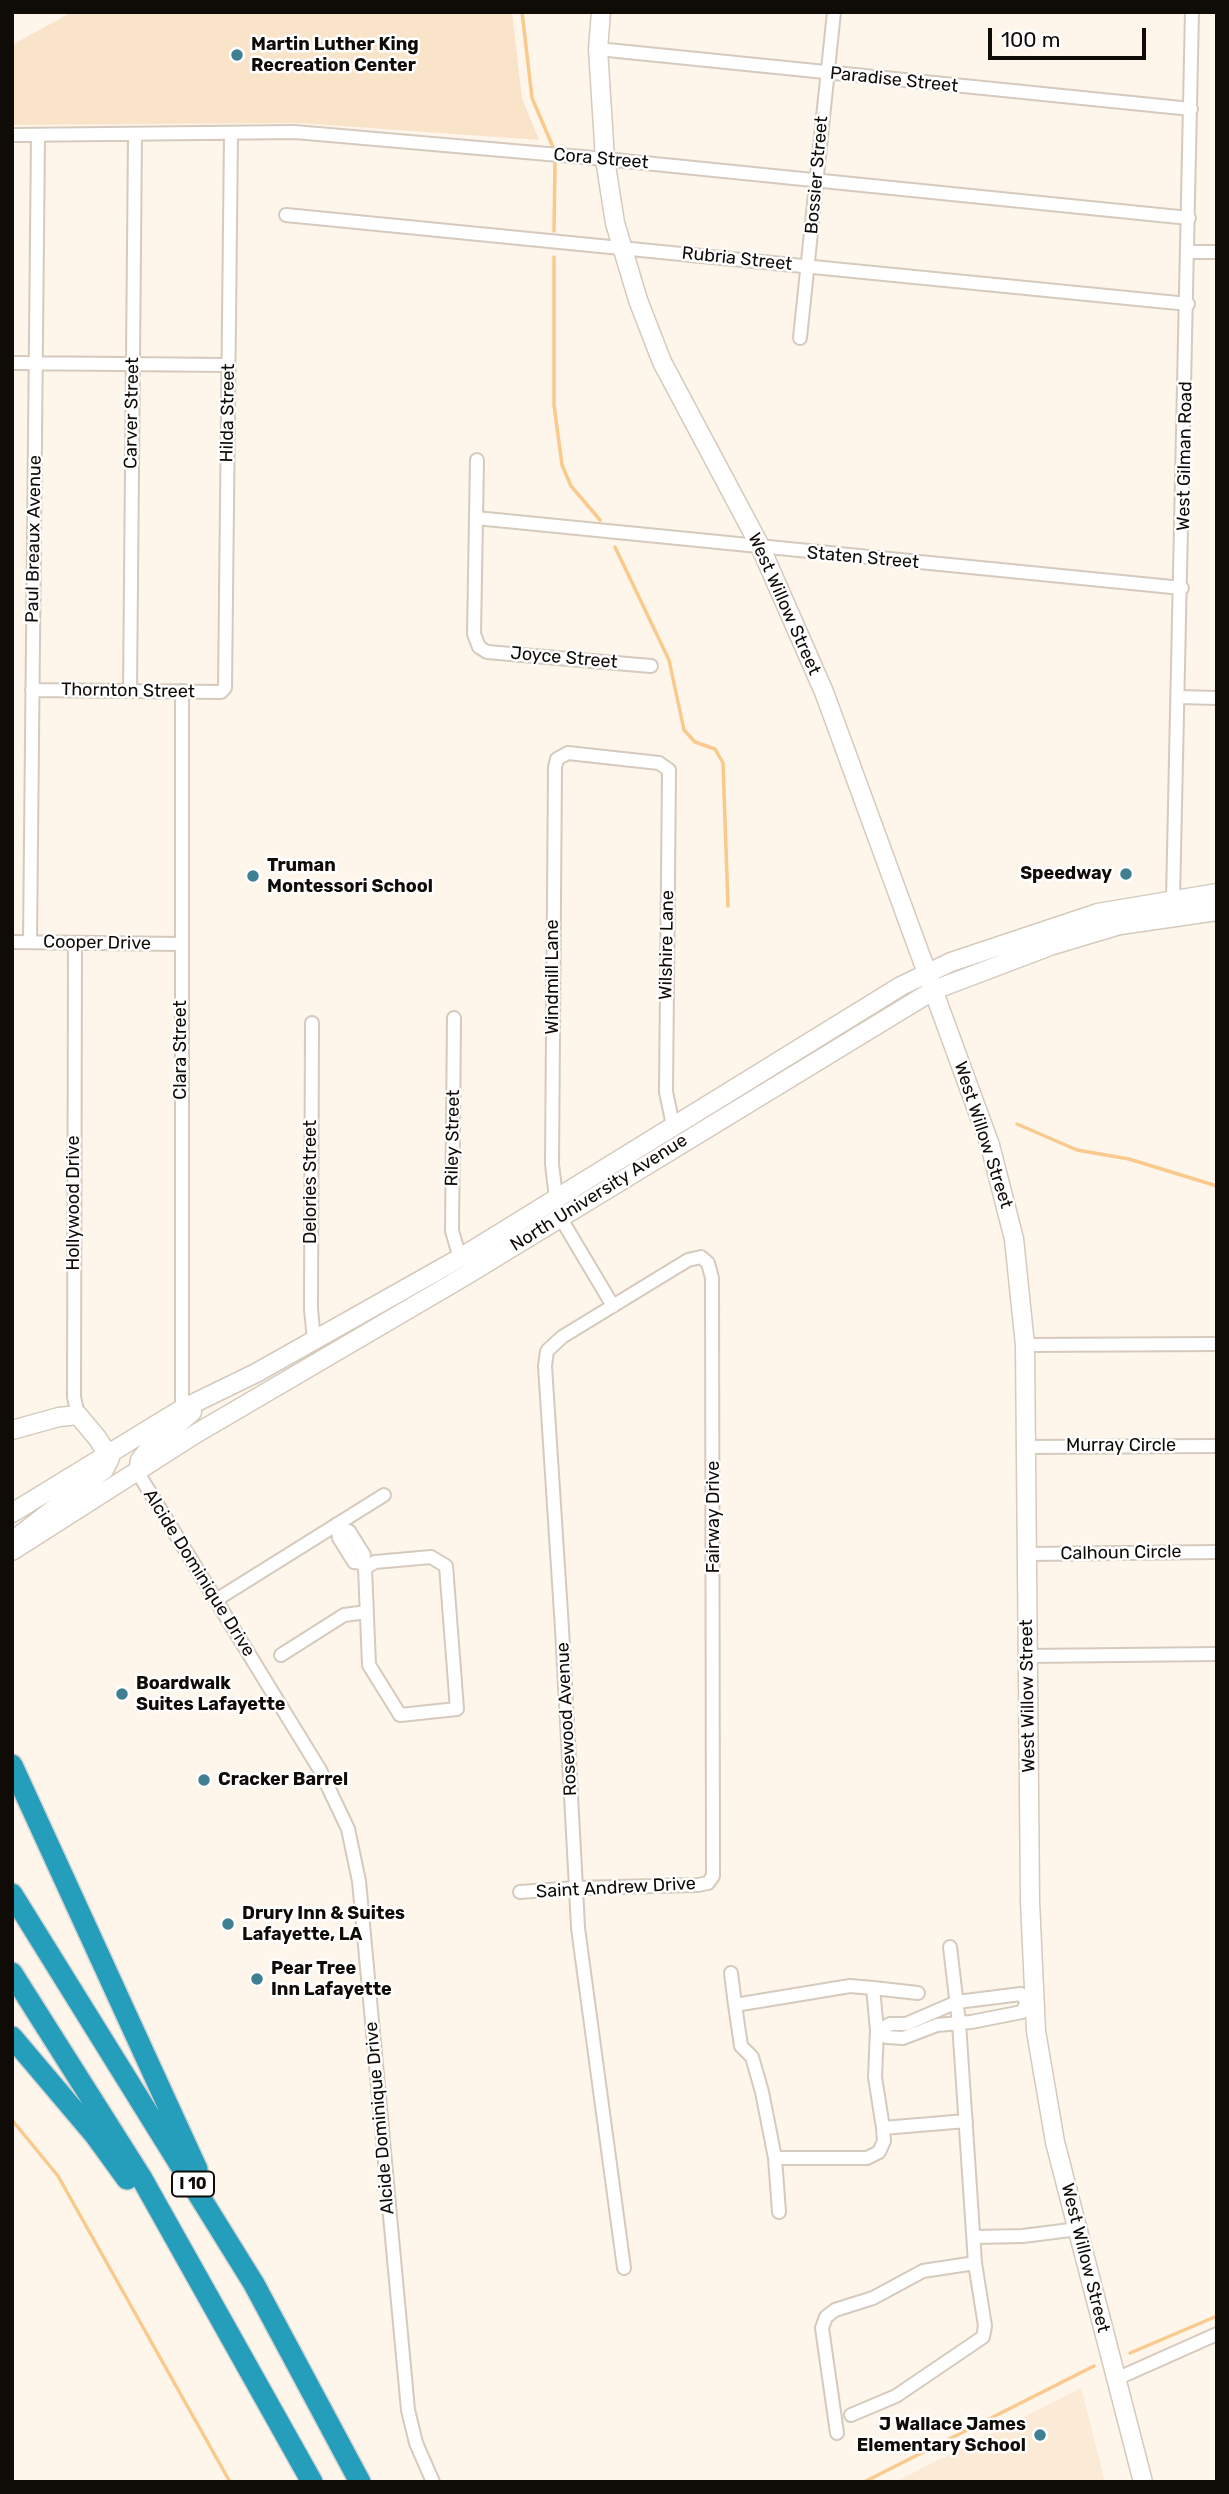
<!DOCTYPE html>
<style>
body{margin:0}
#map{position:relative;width:1229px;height:2494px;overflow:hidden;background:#fef5eb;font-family:Rubik,sans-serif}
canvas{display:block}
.frame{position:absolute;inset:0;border:14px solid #0f0c07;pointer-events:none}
.scale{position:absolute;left:988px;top:28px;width:158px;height:32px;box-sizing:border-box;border:4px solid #0f0c07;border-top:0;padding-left:9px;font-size:21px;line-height:24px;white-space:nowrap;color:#0f0c07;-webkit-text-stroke:5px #fff;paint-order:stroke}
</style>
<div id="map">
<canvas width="1229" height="2494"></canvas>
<div class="frame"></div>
<div class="scale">100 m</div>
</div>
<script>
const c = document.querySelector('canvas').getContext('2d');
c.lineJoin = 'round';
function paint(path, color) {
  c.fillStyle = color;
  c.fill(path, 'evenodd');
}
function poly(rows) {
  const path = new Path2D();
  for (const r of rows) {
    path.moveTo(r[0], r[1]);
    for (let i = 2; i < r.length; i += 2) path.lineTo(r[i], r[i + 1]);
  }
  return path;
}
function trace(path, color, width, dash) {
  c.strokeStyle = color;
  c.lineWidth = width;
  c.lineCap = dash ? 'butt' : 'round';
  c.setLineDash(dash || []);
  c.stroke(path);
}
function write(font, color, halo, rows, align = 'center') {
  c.font = font + ' Rubik,sans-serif';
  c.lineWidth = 5;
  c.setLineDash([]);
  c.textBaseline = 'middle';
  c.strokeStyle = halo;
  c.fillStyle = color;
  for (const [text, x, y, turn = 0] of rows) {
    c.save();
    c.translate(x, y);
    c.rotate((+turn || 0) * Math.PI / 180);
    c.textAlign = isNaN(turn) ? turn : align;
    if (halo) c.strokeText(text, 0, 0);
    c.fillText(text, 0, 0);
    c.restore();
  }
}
const built = poly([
 [1081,2388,1105,2482,895,2482]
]);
const green = poly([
 [72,12,512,12,522,98,539,140,299,123,12,125,12,45]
]);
const stream = poly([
 [522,12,532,98,553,147,555,164,554,231],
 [554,257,554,405,562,465,571,486,600,520],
 [615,547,669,660,684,730,695,742,715,749,723,763,728,906],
 [1017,1124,1077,1150,1129,1159,1217,1186],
 [12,2120,58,2176,230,2482],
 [1130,2353,1217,2316],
 [864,2482,1094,2366]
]);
const street = poly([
 [598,49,1191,109],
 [12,135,295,132,605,159,1189,218],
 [286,215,1188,304],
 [1189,252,1217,252],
 [800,338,834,12],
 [12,363,228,365],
 [477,460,474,634,479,647,487,652,651,666],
 [476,518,1182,588],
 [32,690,221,692,225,688,231,134],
 [130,691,135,136],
 [1180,697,1217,698],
 [1173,899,1192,12],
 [12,942,181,944],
 [30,942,38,135],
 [75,943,74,1397,78,1415],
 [454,1018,452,1231,460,1258],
 [312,1023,311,1309,314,1340],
 [556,1198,552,1164,555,767,557,759,568,753,659,763,669,770,666,1092,673,1125],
 [560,1217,613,1306],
 [1025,1345,1217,1344],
 [182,1409,182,691],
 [1025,1447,1217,1446],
 [138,1473,320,1770,348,1829,359,1881,408,2410,416,2443,433,2482],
 [337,1524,339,1538,354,1562,362,1563,364,1555,349,1531,340,1529],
 [1026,1554,1217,1552],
 [362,1563,365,1568,369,1665,400,1715,457,1709,446,1566,431,1557,375,1562,365,1568],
 [216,1600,384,1495],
 [281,1655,344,1615,367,1612],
 [1027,1656,1217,1654],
 [520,1892,576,1888,698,1885,708,1883,713,1876,712,1278,708,1263,701,1257,688,1260,562,1337,547,1351,545,1366,562,1629,576,1888,578,1928,624,2268],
 [731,1973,735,2005,850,1986,873,1988,877,2030,875,2077,883,2128,966,2121],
 [873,1988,918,1993],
 [1021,1994,1027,2002,1022,2012,971,2022,937,2025,903,2038,887,2037,880,2030,890,2024,906,2024,957,2002,1021,1994],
 [735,2005,741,2046,752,2057,762,2092,775,2158,779,2212],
 [775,2158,867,2158,879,2152,884,2141,883,2128],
 [974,2237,1023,2236,1078,2229],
 [1116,2379,1217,2334],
 [851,2415,896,2396,983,2337,985,2326,975,2263,959,2023,950,1947],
 [837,2433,822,2328,826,2317,835,2310,873,2298,923,2271,975,2263]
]);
const secondary = poly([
 [601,12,598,49,605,159,615,223,638,300,662,362,760,546,824,692,990,1145,1014,1239,1025,1345,1030,1902,1036,2031,1055,2142,1143,2482],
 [12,1430,59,1417,78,1415,98,1439,110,1458,104,1470,20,1535],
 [138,1473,140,1460,148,1450,192,1412],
 [12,1513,182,1409,256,1373,460,1258,901,986,951,962,1098,913,1217,893],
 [12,1551,197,1433,465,1276,934,990,1050,946,1120,925,1217,911]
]);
const highway = poly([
 [12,1765,197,2169],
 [12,1894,254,2284,360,2482],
 [12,1973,141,2177,312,2482],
 [12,2037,95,2135,127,2179]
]);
const markers = [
 [237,55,7,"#3e7f91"],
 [1126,874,7,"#3e7f91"],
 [253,876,7,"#3e7f91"],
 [122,1694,7,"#3e7f91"],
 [204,1780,7,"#3e7f91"],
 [228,1924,7,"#3e7f91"],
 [257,1979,7,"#3e7f91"],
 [1040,2435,7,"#3e7f91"]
];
const shields = [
 [193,2184,42]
];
const shieldNames = [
 ["I 10",193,2184]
];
const poiNames = [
 ["Martin Luther King",251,45],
 ["Recreation Center",251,66],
 ["Truman",267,866],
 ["Montessori School",267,887],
 ["Speedway",1112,874,"right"],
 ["Boardwalk",136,1684],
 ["Suites Lafayette",136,1705],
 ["Cracker Barrel",218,1780],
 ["Drury Inn & Suites",242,1914],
 ["Lafayette, LA",242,1935],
 ["Pear Tree",271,1969],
 ["Inn Lafayette",271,1990],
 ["J Wallace James",1026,2425,"right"],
 ["Elementary School",1026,2446,"right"]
];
const streetNames = [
 ["Paradise Street",894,80,6],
 ["Cora Street",601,159,5],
 ["Bossier Street",817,175,-85],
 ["Rubria Street",737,259,6],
 ["Carver Street",132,413,-89],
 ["Hilda Street",228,413,-89],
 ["West Gilman Road",1185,456,-89],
 ["Paul Breaux Avenue",34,539,-89],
 ["Staten Street",863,558,5],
 ["West Willow Street",784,604,66],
 ["Joyce Street",564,658,5],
 ["Thornton Street",128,691,1],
 ["Cooper Drive",97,943,1],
 ["Wilshire Lane",667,945,-89],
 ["Windmill Lane",553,977,-90],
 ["Clara Street",181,1050,-90],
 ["West Willow Street",983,1135,72],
 ["Riley Street",453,1138,-89],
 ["Delories Street",311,1182,-90],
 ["North University Avenue",599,1193,-32],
 ["Hollywood Drive",74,1203,-90],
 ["Murray Circle",1121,1446],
 ["Fairway Drive",714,1517,-90],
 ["Calhoun Circle",1121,1553,-1],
 ["Alcide Dominique Drive",199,1573,58],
 ["West Willow Street",1028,1696,-91],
 ["Rosewood Avenue",567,1719,-93],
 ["Saint Andrew Drive",616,1888,-3],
 ["Alcide Dominique Drive",380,2118,-95],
 ["West Willow Street",1085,2258,76]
];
paint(built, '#faead6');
paint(green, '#fae4c9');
trace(stream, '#faca8d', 3.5);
trace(street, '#d5cabd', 16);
trace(secondary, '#d5cabd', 21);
trace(highway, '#d4d3d2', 24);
trace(street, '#fff', 12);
trace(secondary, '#fff', 18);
trace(highway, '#259ebc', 21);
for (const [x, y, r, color] of markers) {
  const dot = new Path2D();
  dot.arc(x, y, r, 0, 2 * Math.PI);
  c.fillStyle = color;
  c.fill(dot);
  trace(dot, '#fff', 2.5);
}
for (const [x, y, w] of shields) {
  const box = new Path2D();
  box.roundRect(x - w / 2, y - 12.5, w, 25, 5);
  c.fillStyle = '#fff';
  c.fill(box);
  trace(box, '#0f0c07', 2);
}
write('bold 16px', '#0f0c07', null, shieldNames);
write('bold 18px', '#0f0c07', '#fff', poiNames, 'left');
write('18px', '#0f0c07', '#fff', streetNames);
</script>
